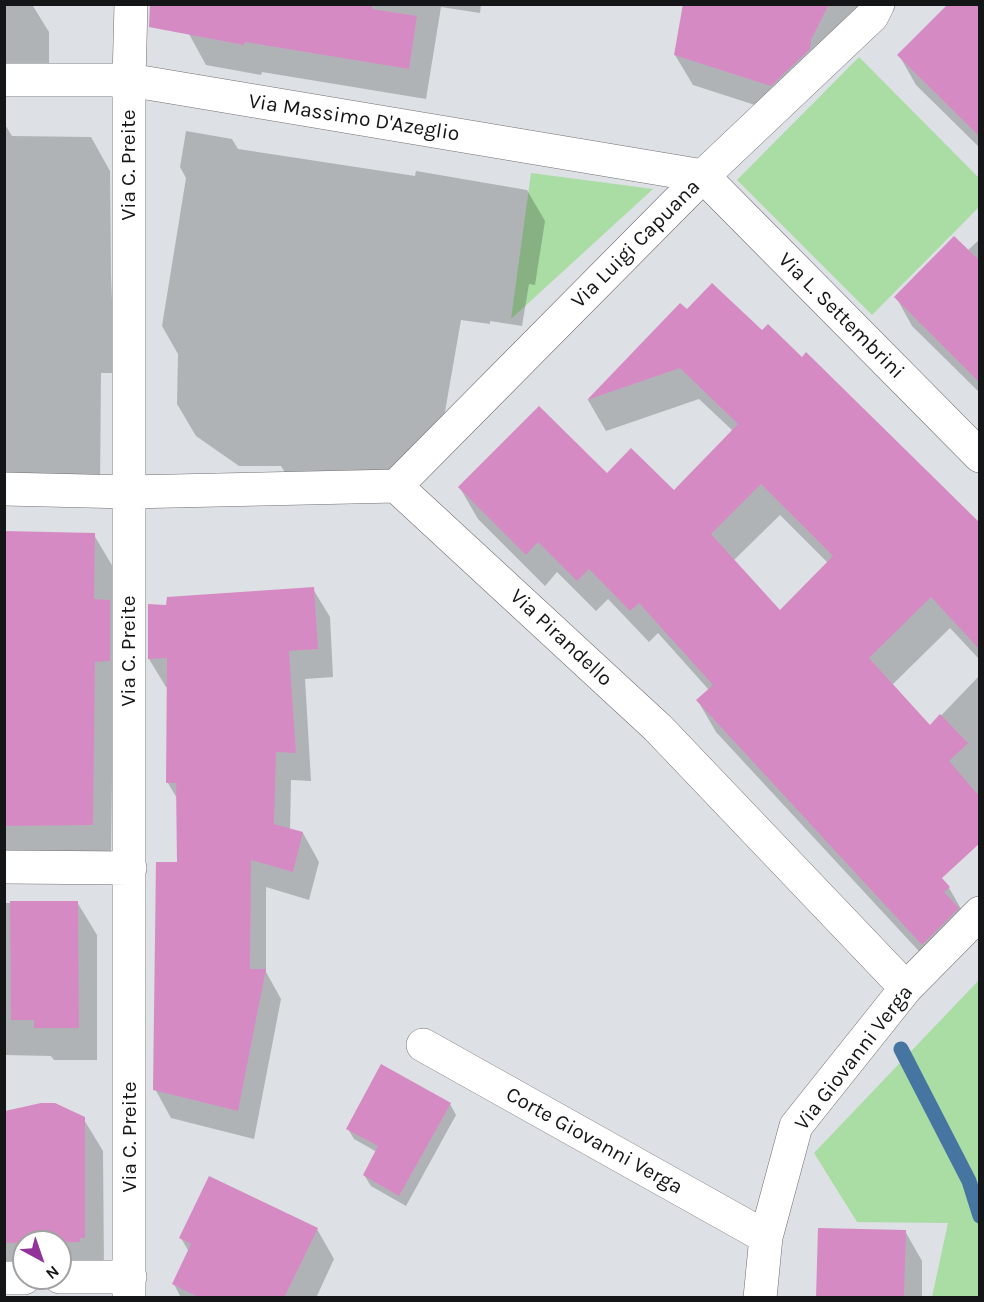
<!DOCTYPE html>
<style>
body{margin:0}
#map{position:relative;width:984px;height:1302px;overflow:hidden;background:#dde0e4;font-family:Karla,sans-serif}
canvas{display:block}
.frame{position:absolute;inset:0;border:6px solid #141516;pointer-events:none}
.north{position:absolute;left:12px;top:1230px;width:60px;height:60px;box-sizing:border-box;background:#fff;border:2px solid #a1a1a2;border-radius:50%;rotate:140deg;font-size:16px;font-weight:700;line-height:24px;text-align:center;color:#141516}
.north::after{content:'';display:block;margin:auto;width:21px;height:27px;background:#92339b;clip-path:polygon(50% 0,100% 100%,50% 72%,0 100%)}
</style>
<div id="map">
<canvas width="984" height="1302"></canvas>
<div class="frame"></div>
<div class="north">N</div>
</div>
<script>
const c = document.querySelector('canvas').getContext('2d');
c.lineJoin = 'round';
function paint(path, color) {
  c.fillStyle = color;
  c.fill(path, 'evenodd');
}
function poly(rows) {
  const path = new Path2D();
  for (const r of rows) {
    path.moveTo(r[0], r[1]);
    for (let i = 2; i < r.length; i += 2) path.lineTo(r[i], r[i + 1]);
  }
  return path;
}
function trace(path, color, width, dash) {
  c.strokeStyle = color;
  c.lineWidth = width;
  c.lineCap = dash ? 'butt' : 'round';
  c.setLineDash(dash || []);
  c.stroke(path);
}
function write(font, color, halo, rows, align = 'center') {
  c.font = font + ' Karla,sans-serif';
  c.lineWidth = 4.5;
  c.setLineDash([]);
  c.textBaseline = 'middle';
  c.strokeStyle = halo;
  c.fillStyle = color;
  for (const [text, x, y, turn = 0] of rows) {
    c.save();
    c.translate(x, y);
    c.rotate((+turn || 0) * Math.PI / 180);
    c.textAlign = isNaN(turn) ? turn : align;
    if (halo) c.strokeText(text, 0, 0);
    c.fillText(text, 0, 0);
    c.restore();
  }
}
const green = poly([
 [859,57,979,178,979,207,872,315,737,180],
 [531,173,653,189,511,319],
 [979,980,979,1297,932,1297,948,1223,857,1222,814,1153]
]);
const shadow = poly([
 [4,4,33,6,49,32,49,67,4,68],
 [178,4,481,4,480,13,441,7,426,99,262,72,261,75,206,65,189,34],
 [685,4,859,4,851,34,789,116,693,85,675,55],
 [980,12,980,148,916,85,899,55],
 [4,123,12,136,91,137,110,171,111,276,115,373,101,373,100,489,4,488],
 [186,131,232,139,238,149,415,176,416,171,527,190,545,221,535,285,529,284,522,326,490,321,490,324,461,320,443,423,378,483,290,480,281,466,239,466,196,436,177,404,178,354,162,326,186,178,180,167],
 [980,239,980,393,912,326,896,297,967,251],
 [680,305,687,311,762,333,980,525,980,660,950,628,892,685,930,727,980,675,980,830,821,750,949,888,967,919,941,975,716,732,698,701,709,690,658,633,649,642,608,599,596,611,557,572,545,586,478,519,460,488,607,475,674,492,733,431,699,399,606,431,588,400],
 [780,515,828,563,780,612,733,561],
 [4,532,94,535,113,567,112,606,128,634,113,694,111,857,4,858],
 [313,589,330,617,333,677,305,679,311,781,291,780,290,830,303,833,319,862,309,900,266,887,266,972,281,999,254,1139,171,1118,155,1089,178,864,178,800,168,783,168,687,166,687,149,659,168,607],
 [77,902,97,935,97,1060,54,1060,51,1056,4,1055,4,903],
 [41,1104,83,1118,103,1151,104,1270,60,1275,60,1242,24,1242,24,1275,4,1275,4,1113],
 [450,1104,456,1115,406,1206,371,1186,364,1175,377,1152,354,1139,348,1129],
 [317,1229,334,1259,316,1298,181,1298,174,1284,189,1252,181,1238],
 [905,1231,922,1261,922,1298,808,1298,818,1297]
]);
const stream = poly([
 [901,1049,969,1181,980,1216]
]);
const building = poly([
 [150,4,372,4,372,9,417,16,409,69,245,42,244,45,149,27],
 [683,4,829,4,811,40,810,49,771,86,674,55],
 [948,4,980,4,980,137,897,55],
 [954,236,980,261,980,383,894,297],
 [712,283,762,330,768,324,802,357,806,352,980,523,980,650,931,597,869,658,930,725,940,714,968,743,949,761,980,797,980,843,942,878,950,887,944,892,959,908,922,945,696,700,713,685,639,603,630,611,589,569,577,581,538,542,526,555,458,487,539,406,607,473,631,448,674,490,738,424,680,368,587,400,680,303,687,309],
 [761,484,833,556,780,610,711,534],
 [4,531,95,533,94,599,110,600,110,661,95,662,93,825,4,826],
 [314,587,318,649,289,651,296,753,276,752,274,824,303,832,293,872,251,860,250,969,266,969,238,1111,153,1090,156,862,177,862,176,783,166,783,167,658,148,659,148,604,166,605,167,597],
 [10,901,78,901,79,1028,34,1028,34,1020,11,1020],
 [381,1064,451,1103,399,1196,363,1175,378,1146,346,1129],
 [41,1103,55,1103,85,1117,85,1238,80,1238,80,1242,5,1243,5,1111],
 [209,1176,318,1228,284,1298,200,1298,172,1284,191,1244,179,1238],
 [818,1228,906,1230,904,1296,816,1298]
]);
const minor = poly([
 [4,80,129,80,703,176],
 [703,176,980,456],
 [396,486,703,176,872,16,878,4],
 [4,489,129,492,396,486,658,728,906,988],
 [4,867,130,868],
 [423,1045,766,1237],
 [60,1277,130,1277],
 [4,1278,24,1278],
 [129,1298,129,80,131,4],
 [760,1298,766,1237,796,1126,906,988,980,913]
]);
const streetNames = [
 ["Via Massimo D'Azeglio",354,118,9],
 ["Via C. Preite",129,165,-90],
 ["Via Luigi Capuana",636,244,-45],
 ["Via L. Settembrini",841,316,45],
 ["Via Pirandello",561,638,43],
 ["Via C. Preite",129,651,-90],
 ["Via Giovanni Verga",854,1058,-52],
 ["Via C. Preite",130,1137,-90],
 ["Corte Giovanni Verga",594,1141,29]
];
paint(green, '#a9dda4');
paint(shadow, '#0003');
trace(stream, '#4675a2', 15);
paint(building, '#d68ac3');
trace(minor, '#6e7174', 34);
trace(minor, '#fff', 33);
write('21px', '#141516', '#fff', streetNames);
</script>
